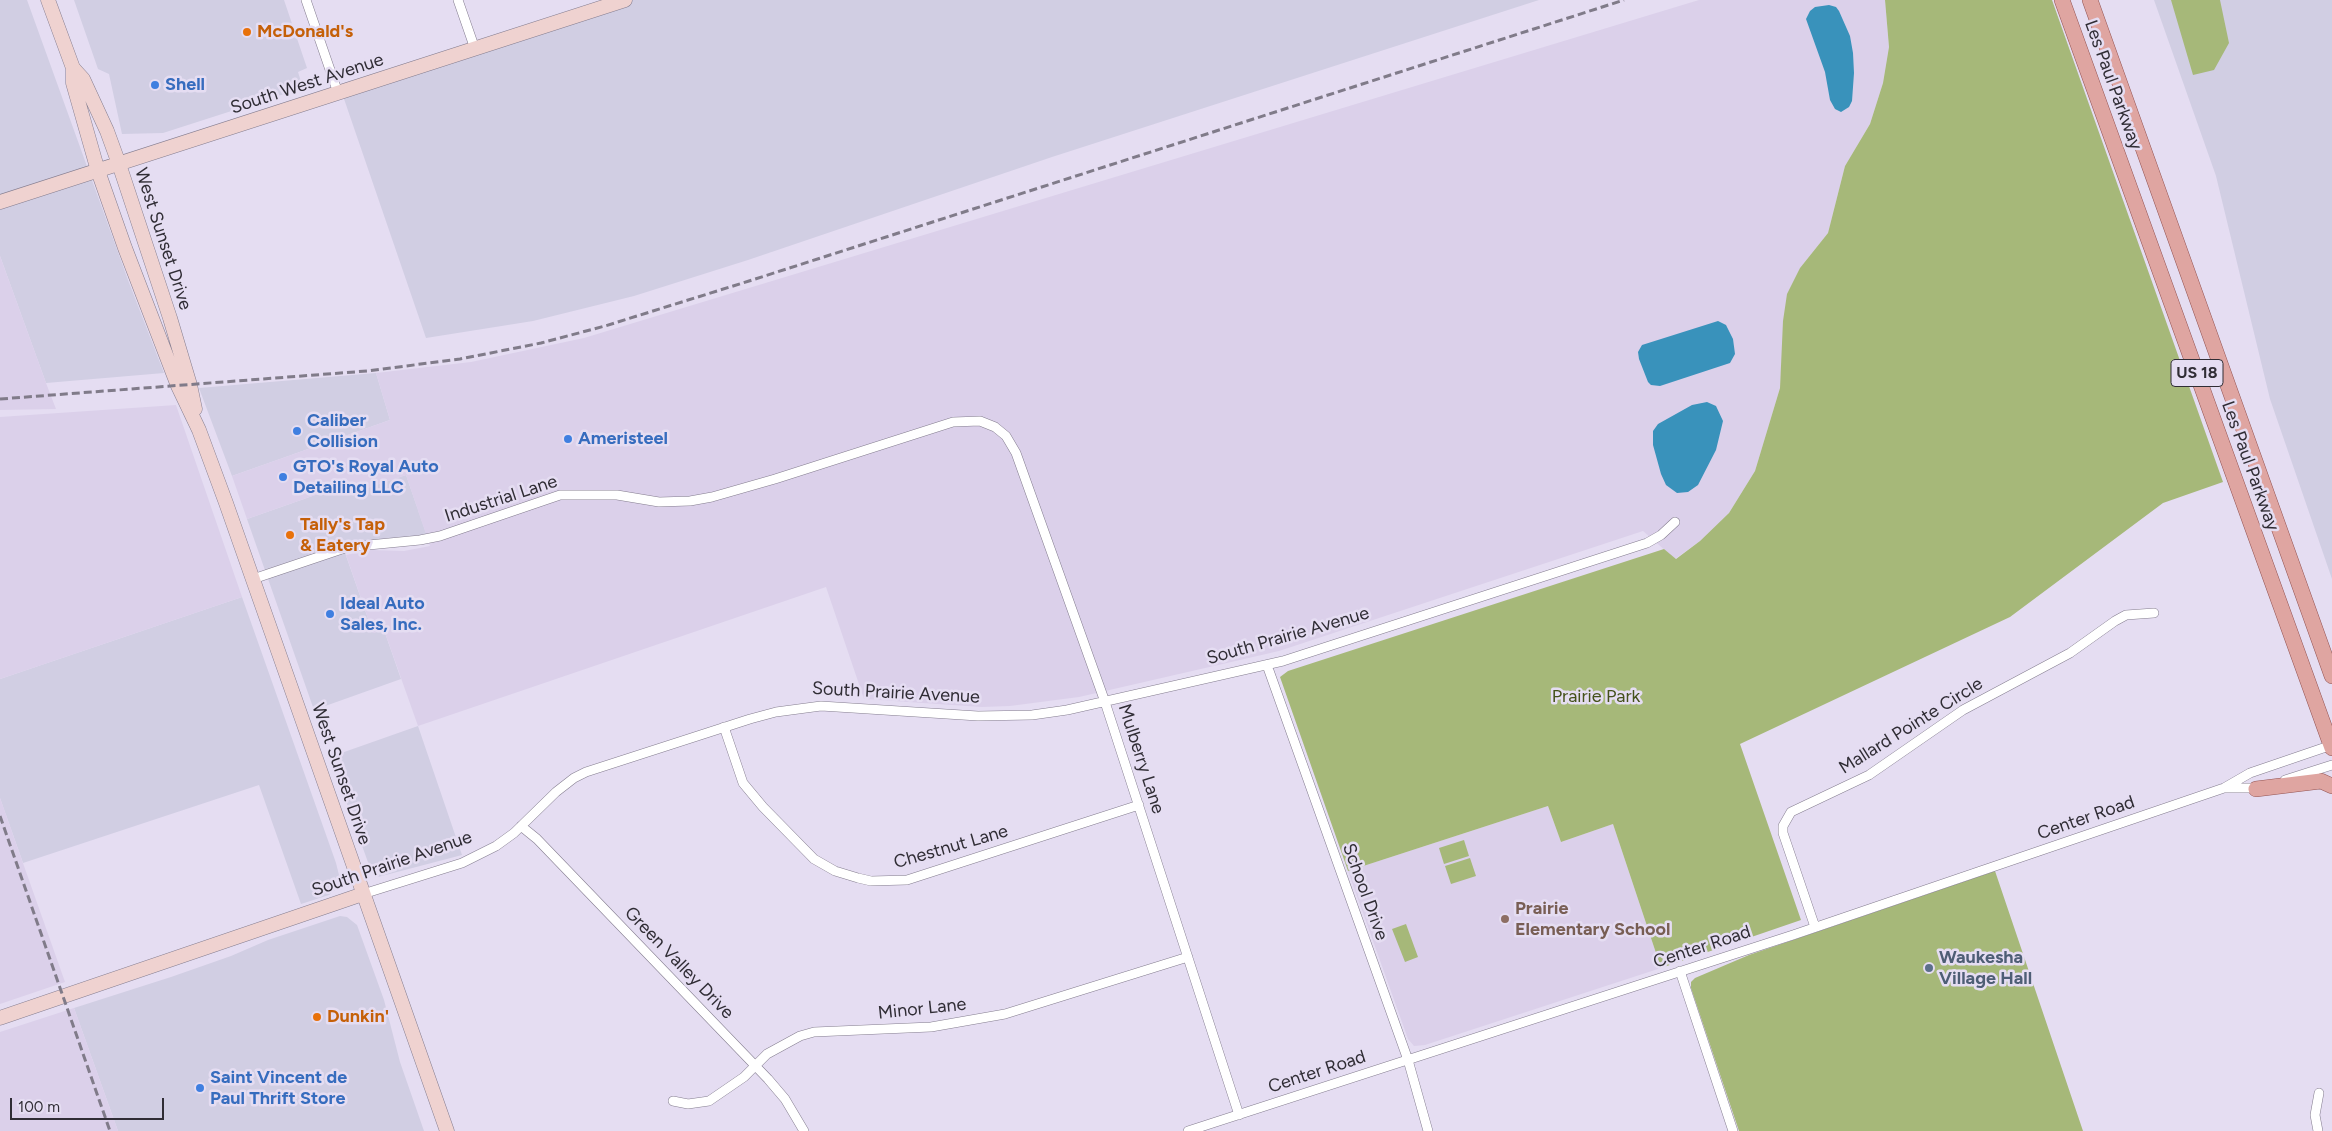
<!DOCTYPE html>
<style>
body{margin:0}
#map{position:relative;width:2332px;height:1131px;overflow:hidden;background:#e5ddf2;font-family:Figtree,sans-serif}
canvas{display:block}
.scale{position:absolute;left:10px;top:1098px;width:154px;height:22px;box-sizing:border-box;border:2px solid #302d35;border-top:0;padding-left:6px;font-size:15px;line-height:18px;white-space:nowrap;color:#302d35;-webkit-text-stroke:4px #e5ddf2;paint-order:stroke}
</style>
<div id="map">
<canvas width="2332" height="1131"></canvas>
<div class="scale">100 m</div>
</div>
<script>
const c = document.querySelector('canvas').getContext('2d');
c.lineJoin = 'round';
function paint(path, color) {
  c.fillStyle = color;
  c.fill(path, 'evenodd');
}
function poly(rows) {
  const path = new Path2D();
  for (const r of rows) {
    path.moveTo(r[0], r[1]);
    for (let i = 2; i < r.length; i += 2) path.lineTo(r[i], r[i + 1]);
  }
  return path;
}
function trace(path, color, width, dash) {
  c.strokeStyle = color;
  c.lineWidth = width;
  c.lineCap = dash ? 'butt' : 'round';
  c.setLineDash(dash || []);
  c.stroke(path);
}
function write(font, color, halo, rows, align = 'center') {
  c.font = font + ' Figtree,sans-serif';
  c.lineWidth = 5;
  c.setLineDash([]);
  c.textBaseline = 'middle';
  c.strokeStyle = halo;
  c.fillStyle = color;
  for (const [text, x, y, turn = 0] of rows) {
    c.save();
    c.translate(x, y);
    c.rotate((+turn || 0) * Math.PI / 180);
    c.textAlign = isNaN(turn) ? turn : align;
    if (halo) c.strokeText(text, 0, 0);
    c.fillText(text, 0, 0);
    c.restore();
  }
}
const commercial = poly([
 [0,0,27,0,128,280,164,373,46,383,0,256],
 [74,0,284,0,307,68,298,72,303,88,163,133,122,134,109,74,98,69],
 [630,0,1539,0,1052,157,748,260,634,296,533,321,426,338,342,93],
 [2154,0,2332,0,2332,579,2270,399,2216,176],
 [376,373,390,420,232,476,199,388],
 [406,475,427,536,343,547,373,633,384,630,401,679,314,710,247,519,318,494,349,494],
 [242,597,336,863,339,875,335,890,329,895,301,904,259,785,23,863,0,798,0,679],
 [418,726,462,855,378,877,369,865,330,757],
 [340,916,347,917,357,925,384,1000,400,1062,424,1131,118,1131,74,1008,171,977,231,956,268,940]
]);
const built = poly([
 [1699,0,1885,0,1889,47,1883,83,1870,124,1845,166,1828,233,1800,268,1782,358,1780,388,1755,471,1729,513,1700,541,1675,559,1643,531,1279,651,1079,697,1010,706,982,707,864,699,826,587,418,726,384,630,373,633,346,555,370,550,404,551,430,546,406,475,349,494,318,494,247,519,232,476,390,420,376,373,471,362,584,338],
 [0,256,46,383,56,409,0,410],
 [176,405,242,597,0,679,0,417],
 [0,798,65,982,0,1004],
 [1548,806,1561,842,1613,824,1661,968,1425,1045,1414,1046,1408,1039,1348,871],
 [74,1008,118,1131,0,1131,0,1032]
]);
const green = poly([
 [1885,0,2052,0,2223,482,2163,503,2010,617,1740,744,1801,920,1661,968,1613,824,1561,842,1548,806,1348,871,1280,677,1288,671,1664,549,1676,559,1700,541,1729,513,1755,471,1780,388,1783,321,1787,294,1800,268,1828,233,1845,166,1870,124,1883,83,1889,47],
 [2171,0,2220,0,2229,43,2214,70,2193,75],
 [1464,840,1469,856,1444,864,1439,848],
 [1470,858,1476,876,1451,884,1445,866],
 [1995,871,2083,1131,1739,1131,1691,988,1691,982,1695,978,1749,955],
 [1406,924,1418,957,1405,962,1392,929]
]);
const water = poly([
 [1829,5,1836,7,1839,11,1850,36,1853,53,1854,73,1852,101,1849,107,1841,112,1835,109,1830,100,1825,72,1806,19,1810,11,1815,7],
 [1718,321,1726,325,1733,339,1735,354,1730,363,1660,386,1651,385,1648,382,1639,359,1638,352,1642,345],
 [1707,402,1716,406,1723,421,1716,450,1698,485,1688,492,1677,493,1666,485,1661,474,1653,445,1653,431,1658,424,1692,405]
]);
const street = poly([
 [306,0,338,93],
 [458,0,475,49],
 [253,579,348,547,420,540,440,536,560,495,617,495,659,502,690,501,712,497,775,479,953,422,980,421,995,427,1006,436,1016,453,1105,702,1239,1115],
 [1267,665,1408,1060,1428,1131],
 [724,727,743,783,763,807,814,859,835,871,858,878,871,881,907,880,1139,805],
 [2285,780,2332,765],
 [2224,788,2259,788],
 [521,826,537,839,768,1079,785,1099,804,1131],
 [363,894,462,863,496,846,514,833,556,792,574,778,586,772,750,719,776,712,821,706,978,716,1032,715,1067,710,1283,661,1647,543,1661,535,1675,522],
 [1815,927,1783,833,1783,826,1791,812,1869,775,1963,710,2070,653,2115,621,2126,615,2154,613],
 [1680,971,1733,1131],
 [673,1101,688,1104,709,1101,744,1077,767,1054,800,1036,814,1032,931,1027,1005,1014,1188,957],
 [1188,1131,1793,935,2224,788,2250,773,2332,745],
 [2318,1131,2315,1115,2319,1093]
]);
const secondary = poly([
 [48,0,73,68,73,83,98,171,125,248,178,386,199,430,226,503,447,1131],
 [73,68,83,79,107,131,119,164,170,318,190,385,195,409],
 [0,202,625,0],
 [0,1018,363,894]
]);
const primary = poly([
 [2062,0,2332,748],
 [2090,0,2332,676],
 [2256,789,2321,781,2332,786]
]);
const rail = poly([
 [0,399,367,371,460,359,541,343,605,326,749,281,1624,0],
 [0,816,110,1131]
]);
const markers = [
 [247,32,5,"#e8710a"],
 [155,85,5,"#3f7fe0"],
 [297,431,5,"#3f7fe0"],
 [568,439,5,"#3f7fe0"],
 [283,477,5,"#3f7fe0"],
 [290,535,5,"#e8710a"],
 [330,614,5,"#3f7fe0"],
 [1505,919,5,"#8d6e63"],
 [1929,968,5,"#5c6f8a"],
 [317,1017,5,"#e8710a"],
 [200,1088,5,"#3f7fe0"]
];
const shields = [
 [2197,373,52]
];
const shieldNames = [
 ["US 18",2197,373]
];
const foodNames = [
 ["McDonald's",257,32],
 ["Tally's Tap",300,525],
 ["& Eatery",300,546],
 ["Dunkin'",327,1017]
];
const streetNames = [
 ["South West Avenue",307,84,-18],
 ["Les Paul Parkway",2113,85,70],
 ["West Sunset Drive",163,239,72],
 ["Les Paul Parkway",2250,466,70],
 ["Industrial Lane",501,499,-18],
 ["South Prairie Avenue",1288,636,-16],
 ["South Prairie Avenue",896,693,3],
 ["Mallard Pointe Circle",1911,726,-32],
 ["Mulberry Lane",1141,759,72],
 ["West Sunset Drive",341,774,71],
 ["Center Road",2086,818,-19],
 ["Chestnut Lane",951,847,-16],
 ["South Prairie Avenue",392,864,-19],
 ["School Drive",1365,892,70],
 ["Center Road",1702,947,-18],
 ["Green Valley Drive",679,963,46],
 ["Minor Lane",922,1009,-6],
 ["Center Road",1317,1072,-18]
];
const shopNames = [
 ["Shell",165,85],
 ["Caliber",307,421],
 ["Collision",307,442],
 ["Ameristeel",578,439],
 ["GTO's Royal Auto",293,467],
 ["Detailing LLC",293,488],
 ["Ideal Auto",340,604],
 ["Sales, Inc.",340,625],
 ["Saint Vincent de",210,1078],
 ["Paul Thrift Store",210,1099]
];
const parkNames = [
 ["Prairie Park",1596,697]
];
const educationNames = [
 ["Prairie",1515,909],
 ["Elementary School",1515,930]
];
const serviceNames = [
 ["Waukesha",1939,958],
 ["Village Hall",1939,979]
];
paint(commercial, '#d1cee3');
paint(built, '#dbd0ea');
paint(green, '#a6b879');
paint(water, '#3992bb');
trace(street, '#847d8f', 10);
trace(secondary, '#847d8f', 15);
trace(primary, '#935453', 16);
trace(street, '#fff', 9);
trace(secondary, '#efd2d0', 14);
trace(primary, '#dfa5a1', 15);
trace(rail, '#807b89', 3, [8, 4]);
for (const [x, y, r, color] of markers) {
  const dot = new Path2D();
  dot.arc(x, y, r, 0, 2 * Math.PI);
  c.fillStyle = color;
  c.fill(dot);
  trace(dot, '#e5ddf2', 2);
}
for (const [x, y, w] of shields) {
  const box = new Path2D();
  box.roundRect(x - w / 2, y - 13.5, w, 27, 4);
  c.fillStyle = '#e5ddf2';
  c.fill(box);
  trace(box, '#302d35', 1);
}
write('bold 16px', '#302d35', null, shieldNames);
write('bold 18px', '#c56008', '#e5ddf2', foodNames, 'left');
write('18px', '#302d35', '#e5ddf2', streetNames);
write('bold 18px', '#366cbe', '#e5ddf2', shopNames, 'left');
write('18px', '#44511a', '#e5ddf2', parkNames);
write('bold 18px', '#785e54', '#e5ddf2', educationNames, 'left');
write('bold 18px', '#4e5e75', '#e5ddf2', serviceNames, 'left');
</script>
